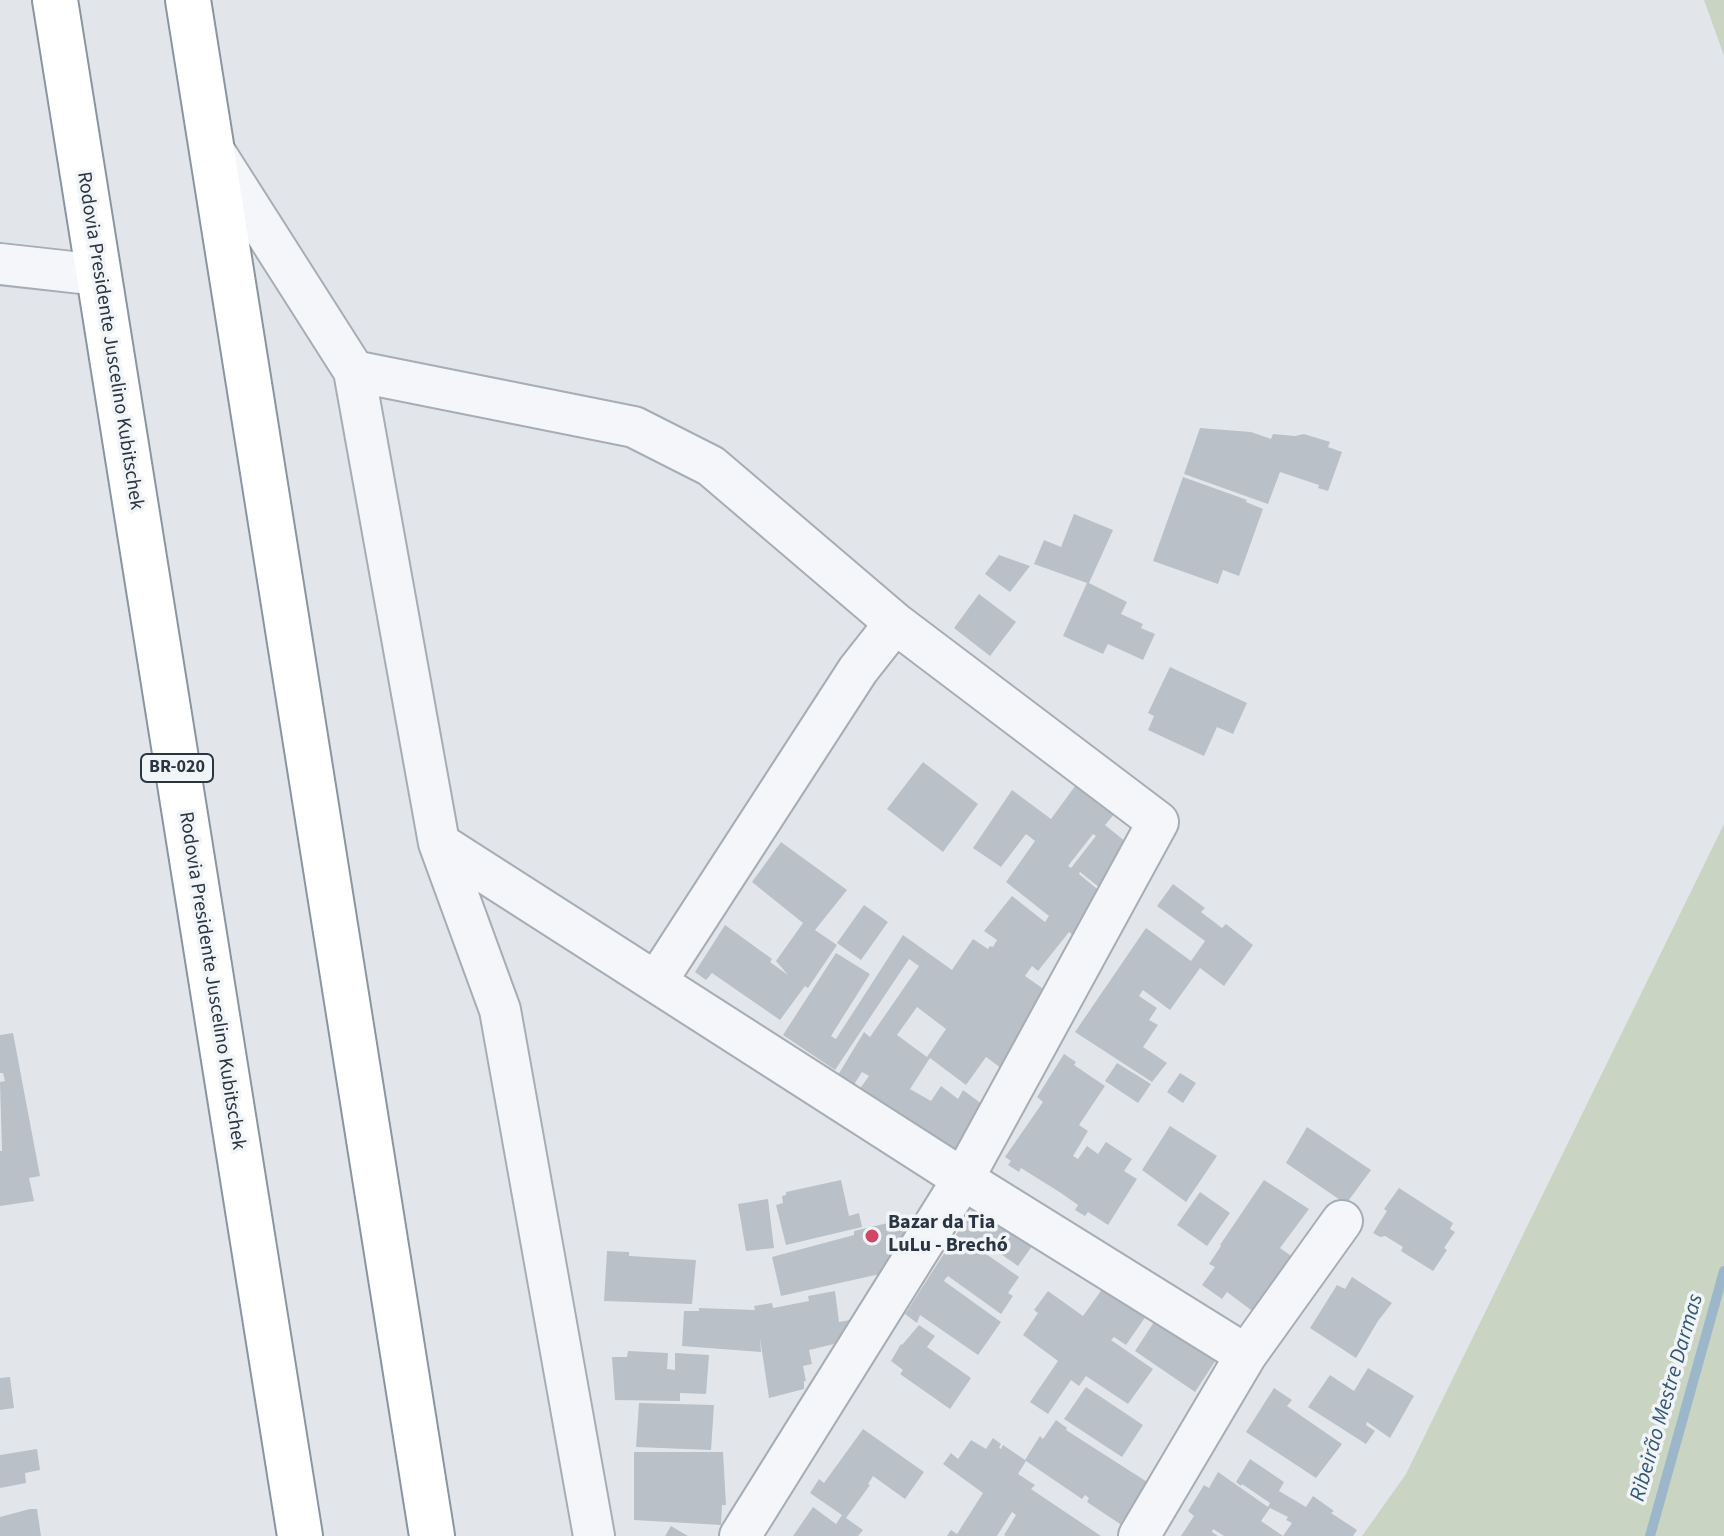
<!DOCTYPE html>
<meta charset="utf-8">
<style>
body{margin:0}
canvas{display:block;background:#e2e6ea}
</style>
<canvas width="1724" height="1536"></canvas>
<script>
const c = document.querySelector('canvas').getContext('2d');
c.lineJoin = 'round';
function paint(path, color) {
  c.fillStyle = color;
  c.fill(path, 'evenodd');
}
function poly(rows) {
  const path = new Path2D();
  for (const r of rows) {
    path.moveTo(r[0], r[1]);
    for (let i = 2; i < r.length; i += 2) path.lineTo(r[i], r[i + 1]);
  }
  return path;
}
function trace(path, color, width, dash) {
  c.strokeStyle = color;
  c.lineWidth = width;
  c.lineCap = dash ? 'butt' : 'round';
  c.setLineDash(dash || []);
  c.stroke(path);
}
function write(font, color, halo, rows, align = 'center') {
  c.font = font + ' "Source Sans 3",sans-serif';
  c.lineWidth = 7;
  c.setLineDash([]);
  c.textBaseline = 'middle';
  c.strokeStyle = halo;
  c.fillStyle = color;
  for (const [text, x, y, turn = 0] of rows) {
    c.save();
    c.translate(x, y);
    c.rotate((+turn || 0) * Math.PI / 180);
    c.textAlign = isNaN(turn) ? turn : align;
    if (halo) c.strokeText(text, 0, 0);
    c.fillText(text, 0, 0);
    c.restore();
  }
}
const green = poly([
 [1704,0,1724,0,1724,56],
 [1724,824,1724,1536,1362,1536,1406,1474]
]);
const stream = poly([
 [1650,1536,1724,1271]
]);
const building = poly([
 [1200,428,1251,432,1271,439,1273,434,1295,436,1304,434,1330,442,1328,447,1342,452,1328,491,1318,488,1319,485,1280,472,1268,504,1184,474],
 [1183,477,1247,500,1246,502,1263,509,1239,576,1223,570,1218,584,1153,561],
 [1074,514,1113,530,1089,583,1127,602,1121,614,1143,624,1141,628,1155,634,1143,660,1108,644,1103,654,1063,636,1087,583,1034,564,1044,540,1061,547],
 [999,555,1030,566,1010,592,985,574],
 [979,594,1016,622,990,656,954,628],
 [1170,667,1247,703,1233,734,1217,727,1204,756,1148,730,1154,716,1148,713],
 [923,762,978,804,943,852,887,809],
 [1078,782,1116,812,1105,825,1142,855,1110,896,1080,872,1079,874,1113,902,1085,945,1069,932,1038,971,1032,966,1025,976,1055,997,1005,1071,986,1057,966,1085,930,1058,910,1089,931,1101,941,1086,958,1099,963,1090,986,1107,954,1154,859,1090,869,1076,862,1072,853,1086,838,1075,864,1032,870,1037,919,966,909,959,835,1070,783,1035,836,953,870,974,831,1036,836,1039,903,935,952,970,973,939,988,949,990,946,993,947,997,940,984,931,1012,896,1045,922,1049,916,1006,882,1035,841,1026,834,1001,867,973,848,1012,790,1051,819],
 [1093,834,1096,836,1071,868,1068,866],
 [917,1007,946,1029,927,1057,897,1035],
 [781,842,847,890,815,930,837,945,808,988,805,986,780,1020,712,973,706,980,695,972,725,925,772,959,770,962,788,975,776,961,803,923,752,882],
 [1173,884,1205,908,1201,912,1222,928,1226,924,1253,945,1224,986,1200,968,1170,1010,1143,990,1139,996,1157,1008,1149,1020,1158,1025,1143,1047,1167,1063,1152,1082,1075,1032,1146,928,1191,961,1205,941,1157,906],
 [864,905,888,922,861,960,837,943],
 [13,1033,40,1176,29,1178,34,1201,0,1206,0,1151,2,1151,0,1082,5,1081,3,1073,0,1073,0,1035],
 [1064,1054,1076,1062,1074,1065,1105,1086,1079,1125,1088,1131,1073,1156,1078,1159,1087,1146,1098,1154,1106,1142,1132,1159,1124,1171,1137,1179,1108,1225,1088,1212,1085,1216,1075,1210,1078,1205,1061,1193,1021,1168,1019,1172,1008,1165,1011,1161,1005,1157,1043,1102,1037,1097],
 [1117,1063,1151,1084,1138,1103,1105,1081],
 [1180,1073,1196,1083,1183,1103,1167,1092],
 [1170,1126,1217,1156,1186,1202,1142,1170],
 [1307,1127,1371,1170,1346,1204,1286,1163],
 [841,1180,849,1216,859,1213,862,1227,786,1245,776,1205,783,1203,782,1196,786,1195,786,1192],
 [1264,1180,1309,1209,1280,1248,1294,1258,1259,1316,1227,1292,1222,1299,1202,1285,1215,1267,1209,1264,1221,1246,1220,1245],
 [1399,1188,1453,1223,1450,1229,1455,1232,1444,1248,1447,1250,1433,1271,1401,1251,1403,1247,1385,1236,1380,1237,1373,1233,1387,1211,1384,1209],
 [1200,1192,1230,1213,1207,1246,1177,1225],
 [981,1196,1042,1232,1018,1266,985,1243,983,1246,972,1239,969,1242,1019,1277,1008,1293,1013,1296,1001,1314,948,1276,945,1279,944,1281,1001,1322,978,1355,920,1315,917,1323,905,1314],
 [768,1199,774,1248,746,1251,738,1204],
 [905,1219,907,1232,880,1274,781,1296,772,1257,854,1235,854,1231],
 [607,1251,629,1252,629,1256,696,1260,692,1304,604,1301],
 [1113,1274,1155,1303,1126,1345,1114,1337,1111,1340,1153,1369,1128,1404,1086,1376,1079,1386,1071,1380,1048,1414,1030,1402,1058,1361,1023,1335,1038,1313,1034,1310,1048,1291,1083,1316],
 [1352,1277,1392,1303,1378,1321,1356,1358,1310,1328,1337,1285,1345,1289],
 [835,1291,839,1322,850,1320,834,1344,809,1350,812,1364,803,1366,806,1381,804,1381,804,1389,769,1398,760,1338,761,1352,682,1346,684,1311,699,1311,699,1308,755,1310,754,1306,772,1303,773,1308,809,1301,808,1296],
 [1156,1319,1216,1360,1195,1392,1135,1351],
 [919,1325,935,1336,927,1347,971,1378,950,1409,900,1374,903,1370,891,1361,901,1344,902,1345],
 [628,1351,668,1353,667,1369,675,1370,675,1353,709,1355,706,1394,680,1393,680,1401,615,1400,612,1357,627,1357],
 [1368,1368,1414,1396,1390,1438,1367,1422,1366,1425,1375,1431,1366,1444,1308,1407,1330,1375,1354,1391],
 [10,1377,14,1408,0,1410,0,1378],
 [1086,1387,1143,1425,1122,1457,1064,1419],
 [1274,1388,1292,1400,1287,1406,1342,1444,1316,1478,1246,1432],
 [639,1403,714,1405,711,1450,636,1447],
 [1056,1420,1067,1428,1066,1430,1155,1487,1129,1530,1087,1502,1089,1498,1085,1495,1082,1499,1026,1461,1018,1474,1035,1485,1031,1489,1101,1536,1006,1536,1004,1535,1016,1515,1012,1512,997,1536,947,1536,951,1530,957,1534,983,1493,943,1464,951,1453,958,1459,971,1440,986,1449,993,1438,1001,1444,999,1448,1001,1449,1003,1445,1025,1460,1040,1436,1043,1439],
 [863,1429,924,1472,905,1499,873,1476,868,1484,870,1485,846,1518,863,1530,858,1536,793,1536,813,1507,836,1524,842,1515,810,1493,819,1479,824,1483],
 [37,1449,40,1470,25,1473,26,1483,0,1488,0,1455],
 [634,1452,723,1452,726,1505,722,1505,721,1525,634,1520],
 [1250,1459,1284,1482,1279,1491,1306,1507,1313,1496,1334,1511,1331,1513,1357,1530,1353,1536,1224,1536,1213,1529,1212,1532,1218,1536,1181,1536,1194,1516,1188,1511,1204,1485,1209,1488,1218,1472,1268,1507,1270,1503,1242,1484,1241,1486,1236,1482],
 [1270,1508,1288,1517,1286,1520,1292,1523,1283,1536,1261,1521],
 [30,1509,37,1509,41,1536,0,1536,0,1517],
 [671,1526,688,1536,665,1536]
]);
const minor = poly([
 [212,148,354,371,439,843,500,1010,594,1536],
 [0,264,99,275],
 [354,371,634,427,711,466,895,623,1158,822,963,1179,1246,1355,1139,1536],
 [439,843,963,1179,740,1536],
 [656,982,858,670,895,623],
 [1246,1355,1342,1221]
]);
const highway = poly([
 [55,0,300,1536],
 [188,0,432,1536]
]);
const markers = [
 [872,1236,8,"#cf4766"]
];
const shields = [
 [177,768,72]
];
const shieldNames = [
 ["BR-020",177,768]
];
const streetNames = [
 ["Rodovia Presidente Juscelino Kubitschek",109,341,81],
 ["Rodovia Presidente Juscelino Kubitschek",211,981,81]
];
const poiNames = [
 ["Bazar da Tia",888,1224],
 ["LuLu - Brechó",888,1247]
];
const waterNames = [
 ["Ribeirão Mestre Darmas",1668,1398,-74]
];
paint(green, '#c9d4c3');
trace(stream, '#9db7ca', 10);
paint(building, '#b9c0c8');
trace(minor, '#a7adb5', 44);
trace(highway, '#8995a1', 48);
trace(minor, '#f5f6f9', 40);
trace(highway, '#fff', 44);
for (const [x, y, r, color] of markers) {
  const dot = new Path2D();
  dot.arc(x, y, r, 0, 2 * Math.PI);
  c.fillStyle = color;
  c.fill(dot);
  trace(dot, '#f2f5f8', 3);
}
for (const [x, y, w] of shields) {
  const box = new Path2D();
  box.roundRect(x - w / 2, y - 14, w, 28, 6);
  c.fillStyle = '#f2f5f8';
  c.fill(box);
  trace(box, '#2a3543', 2);
}
write('bold 18px', '#2a3543', null, shieldNames);
write('20px', '#2a3543', '#f2f5f8', streetNames);
write('bold 20px', '#2a3543', '#f2f5f8', poiNames, 'left');
write('italic 22px', '#335777', '#f2f5f8', waterNames);
</script>
